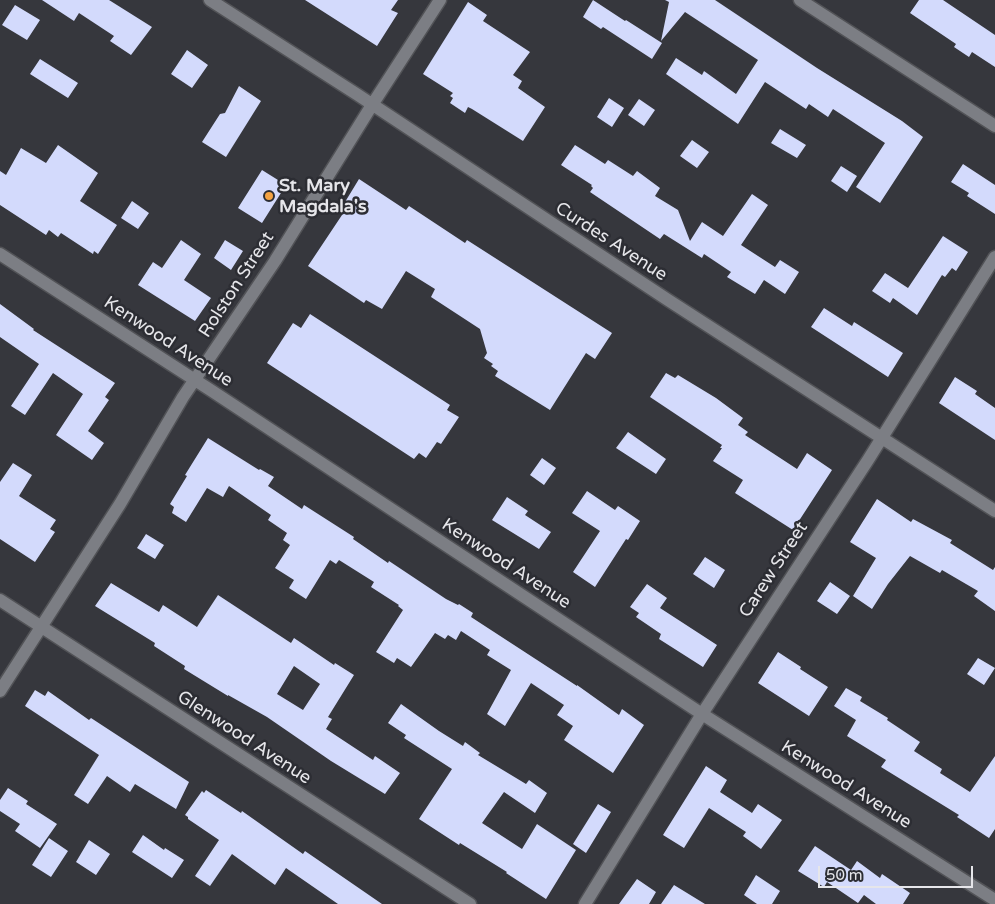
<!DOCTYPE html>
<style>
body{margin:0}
#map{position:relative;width:995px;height:904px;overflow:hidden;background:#36373d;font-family:"Varela Round",sans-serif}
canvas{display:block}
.scale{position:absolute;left:818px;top:866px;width:155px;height:22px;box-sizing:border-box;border:2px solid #e6e6ea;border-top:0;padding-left:6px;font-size:15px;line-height:18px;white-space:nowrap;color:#e6e6ea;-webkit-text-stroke:4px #2c2d33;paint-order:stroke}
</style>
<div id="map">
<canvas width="995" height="904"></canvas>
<div class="scale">50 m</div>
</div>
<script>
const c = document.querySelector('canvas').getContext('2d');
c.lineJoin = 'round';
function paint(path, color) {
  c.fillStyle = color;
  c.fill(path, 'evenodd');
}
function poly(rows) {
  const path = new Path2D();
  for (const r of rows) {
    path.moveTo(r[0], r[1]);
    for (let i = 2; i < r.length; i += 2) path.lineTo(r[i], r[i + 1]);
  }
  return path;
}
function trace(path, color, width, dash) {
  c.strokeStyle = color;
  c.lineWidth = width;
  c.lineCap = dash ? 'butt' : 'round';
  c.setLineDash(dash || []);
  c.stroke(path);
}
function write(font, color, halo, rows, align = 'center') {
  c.font = font + ' "Varela Round",sans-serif';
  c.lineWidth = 5;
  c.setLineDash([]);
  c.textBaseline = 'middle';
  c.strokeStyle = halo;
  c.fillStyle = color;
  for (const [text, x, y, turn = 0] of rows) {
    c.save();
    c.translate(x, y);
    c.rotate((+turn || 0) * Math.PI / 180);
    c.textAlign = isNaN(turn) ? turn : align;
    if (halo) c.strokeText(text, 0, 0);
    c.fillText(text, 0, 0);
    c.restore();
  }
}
const building = poly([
 [42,0,109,0,152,27,131,55,110,41,114,36,79,13,74,21],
 [305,0,398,0,391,10,398,13,377,46],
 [593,0,625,21,626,20,662,43,652,59,603,27,601,29,583,17],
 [665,0,715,0,817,68,902,121,923,137,880,203,856,187,885,143,833,109,828,117,809,104,806,109,765,82,738,124,666,74,676,58,702,75,704,71,736,94,758,60,685,12,661,41,669,2],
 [919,0,943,0,995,35,995,67,972,52,969,57,954,47,956,44,910,13],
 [468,2,487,15,483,21,530,52,513,75,522,81,518,88,545,107,523,141,472,109,468,107,465,113,450,103,453,98,450,96,453,93,423,74],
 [15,5,40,20,27,40,2,25],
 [187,50,208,65,192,88,171,74],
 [40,59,78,83,68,98,30,74],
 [239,86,261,101,226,157,202,142,220,114,225,113],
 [609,98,624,108,612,127,597,117],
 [639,99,655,110,644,126,628,115],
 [780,129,806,145,797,158,771,143],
 [692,140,709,152,697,168,680,156],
 [58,145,98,173,80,201,117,225,98,254,94,251,93,254,61,233,58,237,49,230,46,235,0,205,0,171,6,175,21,148,46,163],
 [575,145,605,164,608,160,633,176,637,171,660,188,655,196,678,210,690,241,702,222,723,236,752,194,768,205,741,245,775,267,780,260,799,272,785,294,764,280,755,294,727,277,731,272,704,254,702,258,664,234,660,239,590,192,593,188,591,186,592,185,561,165],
 [963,164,995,185,995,214,967,196,969,193,951,182],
 [841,166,857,176,847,192,831,181],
 [262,170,286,185,262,223,238,208],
 [359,179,406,210,409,206,465,243,467,240,612,333,595,359,586,353,550,410,495,376,498,371,491,366,493,364,484,358,487,353,480,329,431,297,435,289,406,271,382,309,366,300,364,303,308,266,346,209,342,207],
 [132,201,149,213,138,229,121,218],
 [943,236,968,252,956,271,952,268,945,277,942,275,917,315,893,298,890,303,872,291,885,273,908,288],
 [181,240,201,254,184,280,211,298,195,321,138,285,153,262,162,268],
 [225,240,243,251,231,270,214,258],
 [0,304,34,329,33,330,115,383,105,397,109,400,88,431,104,443,92,460,56,435,83,394,53,373,25,415,11,406,39,364,0,337],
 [824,308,852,326,854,322,903,353,888,377,811,327],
 [310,314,450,405,447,410,459,417,441,444,437,442,426,458,419,453,414,459,267,363,293,323,301,328],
 [666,373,675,378,678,375,716,398,743,418,738,425,748,432,745,435,797,469,807,453,832,470,793,530,735,493,743,480,713,461,722,448,720,448,722,445,650,397],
 [955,377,977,391,975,394,995,408,995,440,939,403],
 [628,432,666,459,656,474,616,448],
 [208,438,259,470,260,469,274,477,268,486,302,509,304,505,354,537,353,539,388,563,389,561,446,599,458,605,459,604,473,613,471,617,577,686,577,685,619,715,622,709,644,725,613,773,564,740,573,726,557,715,564,705,531,683,505,726,487,714,511,670,487,655,490,650,461,631,456,640,448,635,445,639,435,633,411,667,397,658,394,663,376,652,403,610,398,606,399,605,371,587,374,582,339,560,336,564,330,560,306,599,289,588,294,580,275,568,290,545,283,540,287,533,268,520,271,515,229,486,223,497,207,488,186,522,172,513,174,507,170,504,187,476,185,475],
 [542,458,556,468,544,485,530,475],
 [13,463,32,475,19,496,56,520,50,529,55,532,35,562,0,539,0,482],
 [587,491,615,510,618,506,640,521,628,540,626,539,595,587,573,572,600,531,572,513],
 [507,497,528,511,525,515,551,532,539,549,492,520],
 [877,499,911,522,913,519,952,540,950,543,993,570,995,567,995,611,974,596,978,591,942,570,940,573,910,556,888,584,872,609,853,596,876,558,850,542],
 [146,534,164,545,155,559,137,548],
 [705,557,725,570,714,588,693,574],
 [830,582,850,596,837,614,817,601],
 [111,583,159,612,163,605,197,627,218,595,291,643,294,638,334,665,335,663,354,675,328,717,332,719,326,729,373,760,375,756,400,773,385,794,331,761,267,717,228,695,228,696,184,669,185,666,154,646,155,643,95,606],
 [294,666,320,684,303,710,277,694],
 [647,584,667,598,660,608,717,645,703,667,659,639,661,634,636,617,639,613,630,607],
 [778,652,801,667,800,669,828,687,809,716,758,683],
 [978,658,995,668,984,685,967,674],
 [846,688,862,697,860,701,888,718,887,720,920,742,914,751,942,769,940,773,970,792,995,756,995,829,989,838,957,817,959,815,881,767,886,760,847,736,856,720,834,706],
 [35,690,45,696,48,691,89,720,91,718,189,782,176,809,135,784,130,792,107,776,88,804,74,795,99,755,25,706],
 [401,704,439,731,463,746,465,742,480,753,478,755,526,784,529,780,547,793,535,813,504,792,482,823,522,849,537,824,576,850,546,899,506,873,507,872,460,843,459,845,419,819,452,769,404,738,406,735,388,723],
 [706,766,727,780,720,792,752,813,758,804,782,820,761,849,743,836,746,832,709,808,684,848,663,835],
 [8,788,28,801,26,804,57,824,40,848,15,831,20,824,0,811,0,800],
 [206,790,241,813,242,811,303,854,305,851,382,904,338,904,286,868,275,885,232,854,210,886,195,876,219,840,188,819,188,817,185,815,202,791,204,793],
 [598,804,611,812,586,853,573,844],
 [143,835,164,850,165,848,184,860,172,878,132,852],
 [49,838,68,851,51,877,32,865],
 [89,840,110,854,96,875,76,862],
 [815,846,851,870,857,861,880,878,882,874,910,893,903,904,876,904,864,895,858,903,827,882,824,887,798,871],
 [756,875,780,891,772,904,757,904,744,895],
 [637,879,656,892,649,904,619,904],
 [674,885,705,904,661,904]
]);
const minor = poly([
 [210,0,358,95,668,300,995,511],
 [800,0,995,126],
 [0,254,212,391,702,714,995,900],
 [0,600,470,904],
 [0,691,120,504,183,397,275,261,372,105,440,0],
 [585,904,702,714,868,460,995,257]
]);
const markers = [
 [269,196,5,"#f4a344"]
];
const poiNames = [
 ["St. Mary",279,186],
 ["Magdala's",279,207]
];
const streetNames = [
 ["Curdes Avenue",611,242,33],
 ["Rolston Street",237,285,-57],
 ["Kenwood Avenue",168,342,33],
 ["Kenwood Avenue",506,564,33],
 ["Carew Street",774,570,-57],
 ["Glenwood Avenue",244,738,33],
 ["Kenwood Avenue",846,785,32]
];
paint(building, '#d3dafc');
trace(minor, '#525357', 15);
trace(minor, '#7c7e84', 12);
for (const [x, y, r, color] of markers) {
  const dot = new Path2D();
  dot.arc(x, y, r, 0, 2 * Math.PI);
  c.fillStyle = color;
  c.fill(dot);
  trace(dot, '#2c2d33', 2);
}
write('bold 18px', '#e6e6ea', '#2c2d33', poiNames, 'left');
write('18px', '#e6e6ea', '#2c2d33', streetNames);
</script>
